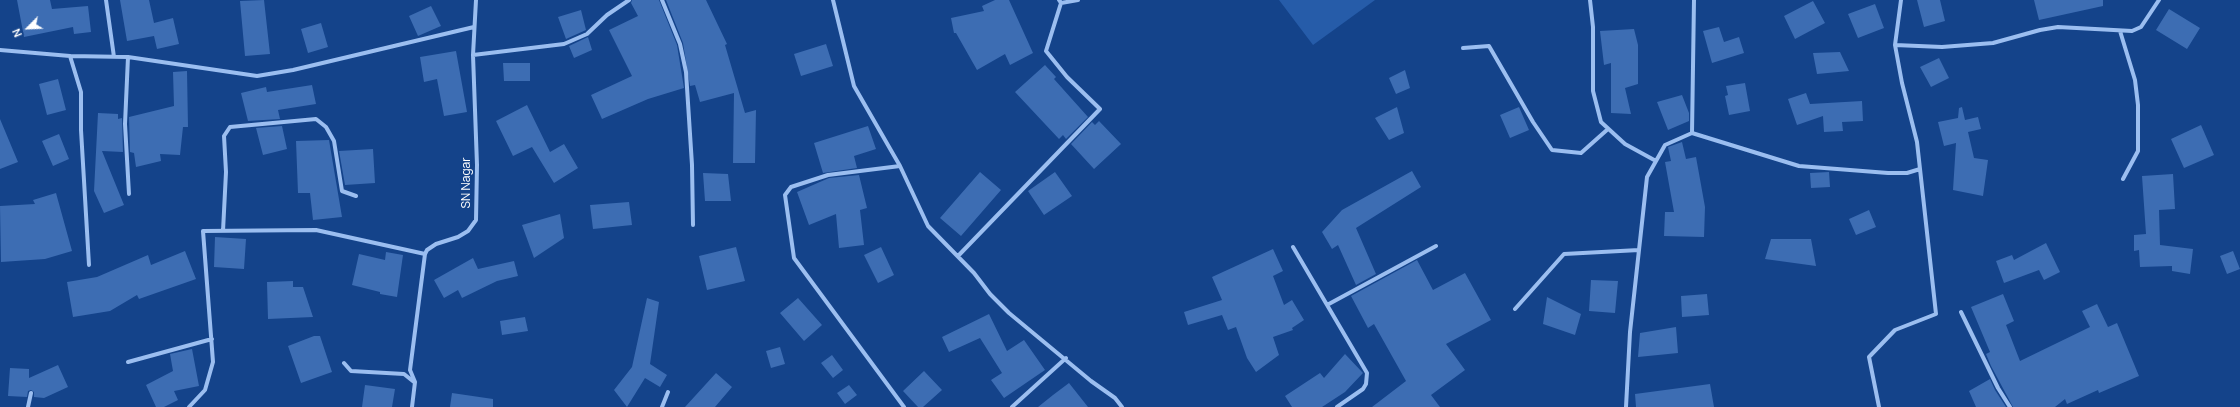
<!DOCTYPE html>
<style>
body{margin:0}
#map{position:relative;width:2240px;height:407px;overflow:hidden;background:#14438a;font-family:Manrope,sans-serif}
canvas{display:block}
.north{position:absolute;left:8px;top:8px;width:40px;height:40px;-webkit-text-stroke:3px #14438a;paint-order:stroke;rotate:246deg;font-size:11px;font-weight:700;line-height:16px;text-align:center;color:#fff}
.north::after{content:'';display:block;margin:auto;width:14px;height:18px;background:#fff;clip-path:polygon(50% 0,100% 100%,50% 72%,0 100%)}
</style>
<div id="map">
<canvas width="2240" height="407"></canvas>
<div class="north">N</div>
</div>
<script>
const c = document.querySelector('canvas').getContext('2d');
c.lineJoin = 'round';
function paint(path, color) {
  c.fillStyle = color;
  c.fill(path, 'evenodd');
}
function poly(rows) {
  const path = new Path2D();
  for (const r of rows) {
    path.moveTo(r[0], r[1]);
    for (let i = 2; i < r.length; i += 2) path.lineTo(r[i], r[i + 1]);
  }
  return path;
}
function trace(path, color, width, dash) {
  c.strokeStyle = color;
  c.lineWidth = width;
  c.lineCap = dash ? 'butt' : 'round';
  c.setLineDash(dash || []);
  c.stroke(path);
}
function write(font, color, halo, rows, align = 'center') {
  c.font = font + ' Manrope,sans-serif';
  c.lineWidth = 3;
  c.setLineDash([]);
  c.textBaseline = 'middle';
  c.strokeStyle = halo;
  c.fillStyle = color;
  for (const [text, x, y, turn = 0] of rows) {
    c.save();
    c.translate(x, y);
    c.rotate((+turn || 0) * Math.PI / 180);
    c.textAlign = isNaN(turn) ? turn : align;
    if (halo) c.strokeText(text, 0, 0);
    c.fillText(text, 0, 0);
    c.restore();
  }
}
const green = poly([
 [1279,0,1375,0,1313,45]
]);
const building = poly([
 [17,0,50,0,52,9,88,6,91,32,74,34,73,27,24,37],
 [120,0,149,0,154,23,173,18,179,44,157,49,154,36,127,41],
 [264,0,270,54,245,56,240,1],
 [632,0,659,0,677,45,684,88,648,99,602,119,591,95,632,76,609,30,638,16,631,3],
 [666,0,706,0,727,44,725,45,745,113,756,110,755,163,733,163,734,93,700,102,695,85,690,86,683,43],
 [995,0,1009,0,1033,53,1010,65,1005,54,977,70,956,33,954,33,951,18,984,11,982,6],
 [1917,0,1940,0,1945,21,1924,27],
 [2034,0,2103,0,2103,6,2039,20],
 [1813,1,1825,23,1795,39,1784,16],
 [1875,4,1884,28,1858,38,1848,14],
 [431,6,441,26,418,36,409,16],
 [2169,9,2200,28,2187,49,2156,30],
 [581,10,586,30,566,39,558,17],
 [321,23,328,47,308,53,301,29],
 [1719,27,1724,42,1739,37,1744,53,1712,63,1703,31],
 [1634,29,1638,45,1638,84,1625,88,1631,114,1611,113,1611,63,1604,65,1600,31],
 [588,37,592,50,574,58,569,46],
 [826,44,833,66,801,76,794,54],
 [456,51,467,112,444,116,437,79,424,82,420,57],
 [1840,52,1849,71,1817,74,1813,53],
 [1939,58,1949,78,1931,87,1920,67],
 [503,63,530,63,530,81,504,81],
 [1045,65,1056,77,1054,79,1088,117,1066,139,1063,135,1059,139,1015,92],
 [1405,70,1410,88,1396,94,1389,78],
 [187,71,188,127,183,127,180,155,160,154,161,161,136,167,134,153,130,152,129,117,174,106,173,72],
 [58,79,66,110,47,115,39,84],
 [1745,83,1750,111,1729,115,1725,96,1728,95,1726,86],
 [312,85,316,104,278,110,280,119,248,121,241,93,266,87,267,92],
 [1806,93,1810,104,1862,101,1863,121,1842,122,1843,131,1824,132,1823,116,1797,125,1788,99],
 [1682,95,1689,113,1689,121,1668,130,1657,102],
 [527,105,550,152,564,144,578,168,554,183,532,147,513,156,496,121],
 [1397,107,1404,133,1389,140,1375,118],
 [1519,107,1529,130,1510,138,1500,115],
 [1962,107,1965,120,1978,117,1981,129,1968,132,1974,158,1988,160,1983,196,1953,190,1956,143,1944,146,1938,122,1958,118,1959,108],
 [98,113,118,114,118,119,122,118,123,152,102,151,124,205,104,213,94,191],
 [0,119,18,162,0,169],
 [1099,121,1121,144,1094,169,1071,144,1092,122,1095,125],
 [2201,125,2214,155,2184,168,2171,139],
 [282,126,287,149,263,155,256,128],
 [868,126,876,149,854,156,857,168,823,173,814,143],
 [59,134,69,159,53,166,42,141],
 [329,140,342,217,313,220,310,193,298,193,296,141],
 [1682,142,1686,159,1696,157,1705,207,1704,237,1664,236,1665,212,1674,212,1665,162,1671,161,1668,147],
 [373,149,375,183,345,185,339,151],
 [1412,171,1421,187,1356,228,1376,274,1356,285,1338,245,1332,249,1322,232,1342,210],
 [980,172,1001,190,961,236,940,218],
 [1055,172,1072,196,1044,215,1028,191],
 [1829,172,1830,187,1811,188,1810,173],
 [703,173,728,174,731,201,705,201],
 [2173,174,2175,209,2159,210,2160,245,2193,249,2190,274,2172,271,2172,266,2140,267,2139,250,2134,251,2134,235,2146,234,2142,176],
 [859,175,867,208,860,210,864,245,839,248,836,214,809,225,797,192,829,178],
 [56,193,72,251,45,259,1,262,0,206,35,204,33,200],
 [629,202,632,225,593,229,590,205],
 [1869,210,1876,227,1856,235,1849,219],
 [560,214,564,238,534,258,522,225],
 [215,237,246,239,244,269,214,267],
 [1771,239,1811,239,1816,266,1765,259],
 [2046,243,2060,272,2044,280,2039,270,2004,283,1996,261,2012,255,2014,260],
 [736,247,745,281,707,290,699,256],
 [881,247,894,275,878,283,864,255],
 [1273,249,1283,271,1273,276,1284,305,1292,300,1304,320,1292,328,1293,330,1273,337,1279,355,1256,372,1247,358,1236,327,1228,330,1222,315,1188,325,1184,312,1222,300,1212,277],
 [185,251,196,279,139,299,137,295,110,311,73,317,67,282,97,277,148,255,151,265],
 [2233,251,2240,269,2227,274,2220,256],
 [386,252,403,255,397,297,380,294,380,292,352,285,359,254,385,260],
 [473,258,478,269,514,261,518,276,497,281,462,298,458,290,444,298,434,280],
 [1417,260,1433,290,1465,273,1491,320,1446,344,1465,370,1431,395,1440,407,1372,407,1406,381,1374,324,1368,328,1351,296],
 [1591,280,1618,281,1615,313,1589,311],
 [293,281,293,287,303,287,313,317,268,319,267,282],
 [1707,294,1709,315,1682,317,1681,296],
 [2003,294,2014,321,2006,325,2020,361,2090,327,2082,311,2097,304,2108,327,2117,323,2139,376,2099,393,2098,390,2067,404,2065,399,2055,407,2013,407,1991,366,1986,354,1990,352,1971,307],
 [1547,297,1581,314,1575,335,1543,324],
 [647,298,659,302,650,364,667,375,660,387,645,378,627,407,614,390,632,367],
 [798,298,822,325,804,341,780,313],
 [989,314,1007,351,1024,340,1045,370,1004,398,991,380,1002,373,980,338,949,352,942,337],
 [525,317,528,331,502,335,500,321],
 [1676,327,1678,353,1638,357,1640,333],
 [314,336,320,336,332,372,301,383,288,346],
 [780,347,785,364,771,368,766,351],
 [192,349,199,386,174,391,178,400,164,407,156,407,146,385,173,371,170,354],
 [1345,354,1363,373,1345,392,1322,407,1292,407,1285,396,1320,373,1324,378],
 [832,355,843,370,833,378,821,363],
 [58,365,68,387,44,398,34,397,34,392,31,390,28,391,27,397,8,396,10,368,29,369,29,378],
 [924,371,942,390,923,407,918,407,903,391],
 [716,373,732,387,715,407,685,407],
 [1990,379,1995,390,2006,407,1976,407,1969,391],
 [1069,383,1088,407,1038,407,1053,395],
 [1710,384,1714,407,1636,407,1635,394],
 [365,385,395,389,392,407,362,407],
 [849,385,857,395,845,404,837,393],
 [452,393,493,399,493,407,450,407]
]);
const street = poly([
 [106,0,114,57],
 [662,0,680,44,686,72,692,165,693,225],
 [833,0,854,86,900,166,928,226,974,273,990,294,1009,313,1091,381,1115,398,1122,407],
 [1590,0,1593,27,1593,91,1601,122,1625,144,1656,161],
 [1061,3,1078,0],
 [2120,31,2135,80,2138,105,2138,151,2123,179],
 [1895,45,1942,47,1993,43,2040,30,2058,27,2132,31,2141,27,2159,0],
 [1463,48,1489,46,1533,122,1552,150,1581,153,1608,129],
 [0,50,70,56,128,57,257,76,293,70,474,27],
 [473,55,564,44,587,34,607,15,629,0],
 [70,56,81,92,81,130,89,265],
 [128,57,125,124,129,194],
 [1692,133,1694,0],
 [900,166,828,175,791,187,785,195,794,258,904,407],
 [223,231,226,172,224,136,230,127,316,119,326,127,334,141,342,191,356,196],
 [1293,247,1367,373,1366,384,1363,389,1337,407],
 [958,256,1100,109,1067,77,1046,51,1061,3,1059,0],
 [1327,305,1436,246],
 [1515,309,1564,254,1639,250],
 [1961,312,1998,388,2010,407],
 [128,362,212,339],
 [344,363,351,371,404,374,414,382],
 [28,407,31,393],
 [189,407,205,390,213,362,203,231,316,230,425,254],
 [412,407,415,382,410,370,425,254,427,250,436,244,458,237,468,231,476,220,477,165,473,55,476,0],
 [662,407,668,392],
 [1012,407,1066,358],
 [1626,407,1630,332,1647,177,1665,145,1692,133,1799,166,1888,173,1907,173,1920,169,1917,142,1902,83,1895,45,1901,0],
 [1879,407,1869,357,1895,330,1936,314,1920,169]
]);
const streetNames = [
 ["SN Nagar",467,183,-90]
];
paint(green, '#265ca9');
paint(building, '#3d6db3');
trace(street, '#9bbef0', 4);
write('12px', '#fff', '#14438a', streetNames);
</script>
